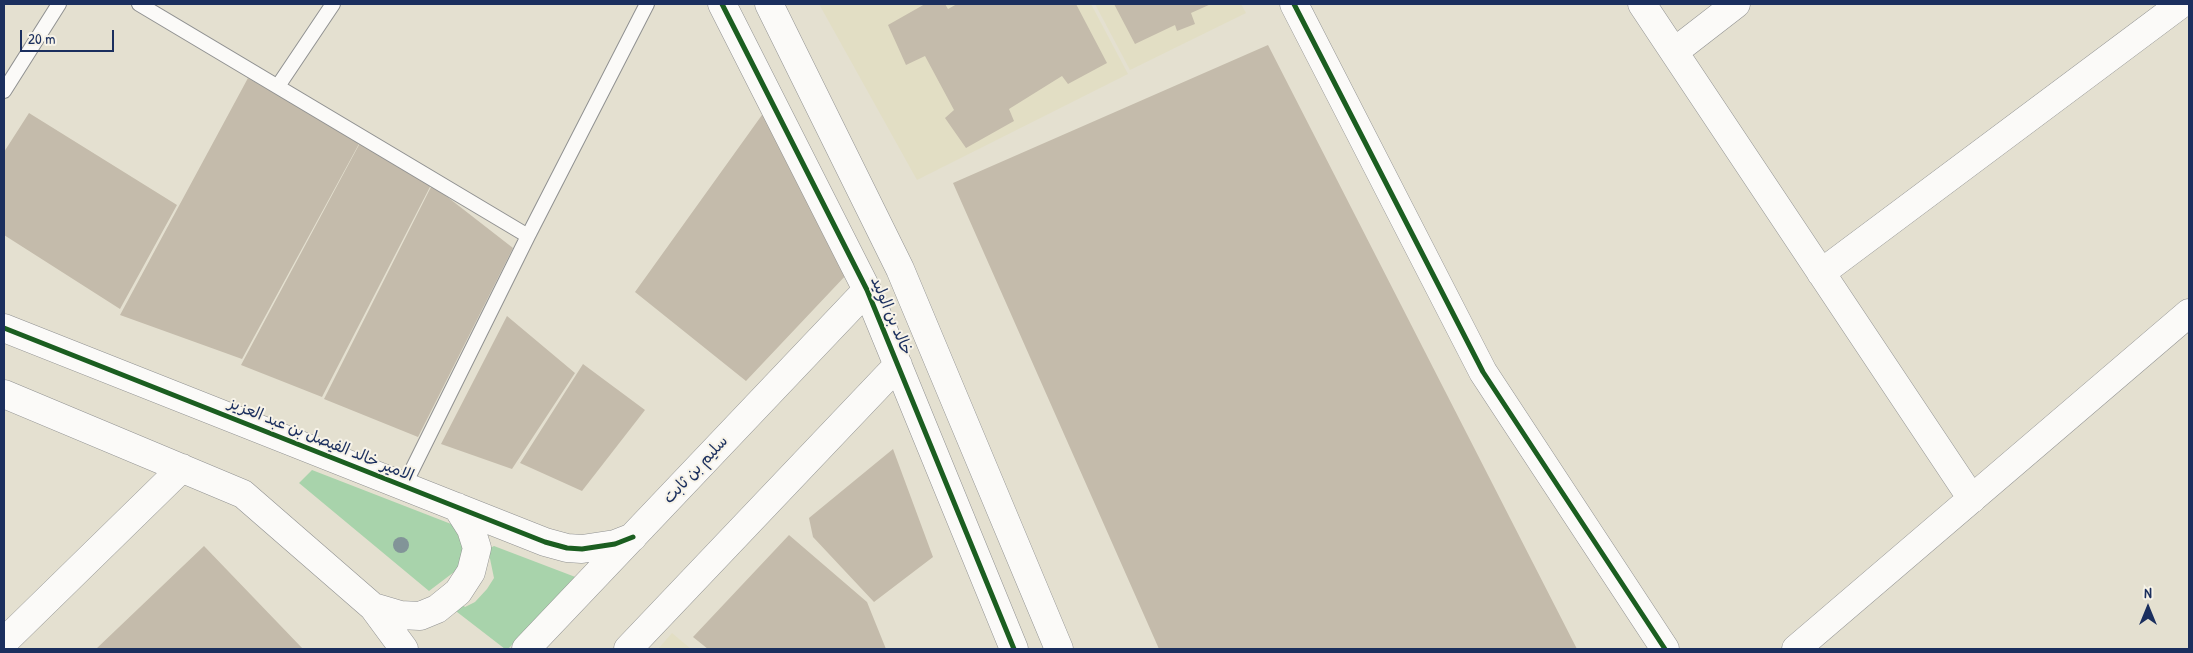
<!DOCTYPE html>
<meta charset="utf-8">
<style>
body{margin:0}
#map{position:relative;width:2193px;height:653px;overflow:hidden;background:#e4e0d0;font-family:"Patrick Hand",sans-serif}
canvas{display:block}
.frame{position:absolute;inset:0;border:5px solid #1b2f5e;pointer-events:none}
.north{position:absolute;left:2123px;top:583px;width:50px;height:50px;-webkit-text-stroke:4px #f7f3e8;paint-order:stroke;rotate:0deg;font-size:14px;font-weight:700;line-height:20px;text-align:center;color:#1b2f5e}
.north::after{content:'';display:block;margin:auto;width:18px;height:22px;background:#1b2f5e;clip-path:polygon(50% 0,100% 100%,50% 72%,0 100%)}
.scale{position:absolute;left:20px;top:30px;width:94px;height:22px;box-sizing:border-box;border:2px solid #1b2f5e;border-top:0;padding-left:6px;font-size:15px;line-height:18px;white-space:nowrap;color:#1b2f5e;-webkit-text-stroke:4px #f7f3e8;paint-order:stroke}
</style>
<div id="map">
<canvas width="2193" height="653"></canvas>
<div class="frame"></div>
<div class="north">N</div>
<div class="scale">20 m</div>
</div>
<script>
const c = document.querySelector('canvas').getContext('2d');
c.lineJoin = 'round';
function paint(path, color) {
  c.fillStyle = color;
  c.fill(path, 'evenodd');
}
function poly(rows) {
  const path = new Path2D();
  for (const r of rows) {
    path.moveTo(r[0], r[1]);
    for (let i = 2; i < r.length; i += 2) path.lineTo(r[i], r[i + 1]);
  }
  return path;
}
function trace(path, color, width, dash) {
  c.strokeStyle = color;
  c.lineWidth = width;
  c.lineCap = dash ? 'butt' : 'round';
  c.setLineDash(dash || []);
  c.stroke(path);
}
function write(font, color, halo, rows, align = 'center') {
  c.font = font + ' "Patrick Hand","Playpen Sans Arabic",sans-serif';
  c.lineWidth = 4;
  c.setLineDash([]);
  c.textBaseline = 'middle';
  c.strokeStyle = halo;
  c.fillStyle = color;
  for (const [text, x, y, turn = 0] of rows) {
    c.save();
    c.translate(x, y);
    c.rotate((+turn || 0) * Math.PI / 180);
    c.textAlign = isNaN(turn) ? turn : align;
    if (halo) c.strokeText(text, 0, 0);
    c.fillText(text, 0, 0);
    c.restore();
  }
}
const built = poly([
 [819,4,1091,4,1128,74,917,180],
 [1095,4,1241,4,1246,13,1130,70],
 [672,633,691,649,658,649]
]);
const green = poly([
 [312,470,464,529,462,566,429,591,299,483],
 [494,546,578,578,508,649,505,649,448,605,456,599,465,607,475,602,487,589,494,578,488,549]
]);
const building = poly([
 [925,4,945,4,948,9,957,4,1076,4,1107,63,1068,84,1062,76,1009,109,1014,121,966,148,945,118,954,110,925,56,906,65,888,25],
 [1114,4,1211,4,1191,13,1195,24,1177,31,1175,25,1135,44],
 [1268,45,1577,649,1159,649,953,183],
 [248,78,360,142,242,359,120,315],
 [767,108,848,273,746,381,635,292],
 [29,113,177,205,120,309,4,235,4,152],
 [360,143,433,181,322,397,241,365],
 [432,185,513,248,418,437,324,399],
 [507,316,575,373,512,469,441,444],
 [583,364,645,410,582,491,520,463],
 [893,449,933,557,874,602,813,537,809,518],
 [789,535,867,602,886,649,708,649,693,637],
 [204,546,303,649,96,649]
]);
const service = poly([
 [139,4,528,236],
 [278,86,333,4],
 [4,91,59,4],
 [404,486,528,236,647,4]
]);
const minor = poly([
 [1294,4,1483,372,1665,649],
 [1642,4,1972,499],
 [1674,52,1736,4],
 [1821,273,2181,4],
 [1796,649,2189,313]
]);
const tertiary = poly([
 [722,4,867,290,1014,649],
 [769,4,900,269,1059,649],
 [4,328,545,542,567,548,582,549,615,544,633,537],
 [4,394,243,494,373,607,404,649],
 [373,607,400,615,420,616,437,609,458,592,471,572,477,548,471,529,457,507],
 [4,642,182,468],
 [526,649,867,290],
 [628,649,898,365]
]);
const cycleway = poly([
 [722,4,867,290,1014,649],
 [1294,4,1483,372,1665,649],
 [4,328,545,542,567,548,582,549,615,544,633,537]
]);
const trees = [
 [401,545]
];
const streetNames = [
 ["خالد بن الوليد",891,316,67],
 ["الامير خالد الفيصل بن عبد العزيز",321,440,22],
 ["سليم بن ثابت",696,470,-47]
];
paint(built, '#e2dec4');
paint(green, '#a8d3ab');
paint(building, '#c4bbab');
trace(service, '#909191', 16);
trace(minor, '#909191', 29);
trace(tertiary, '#909191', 29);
trace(service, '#fbfaf8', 14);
trace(minor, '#fbfaf8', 28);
trace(tertiary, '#fbfaf8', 28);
trace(cycleway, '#1b5e20', 5);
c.fillStyle = '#829498';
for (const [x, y] of trees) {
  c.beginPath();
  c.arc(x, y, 8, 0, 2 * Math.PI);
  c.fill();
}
write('16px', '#1b2f5e', '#f7f3e8', streetNames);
</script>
